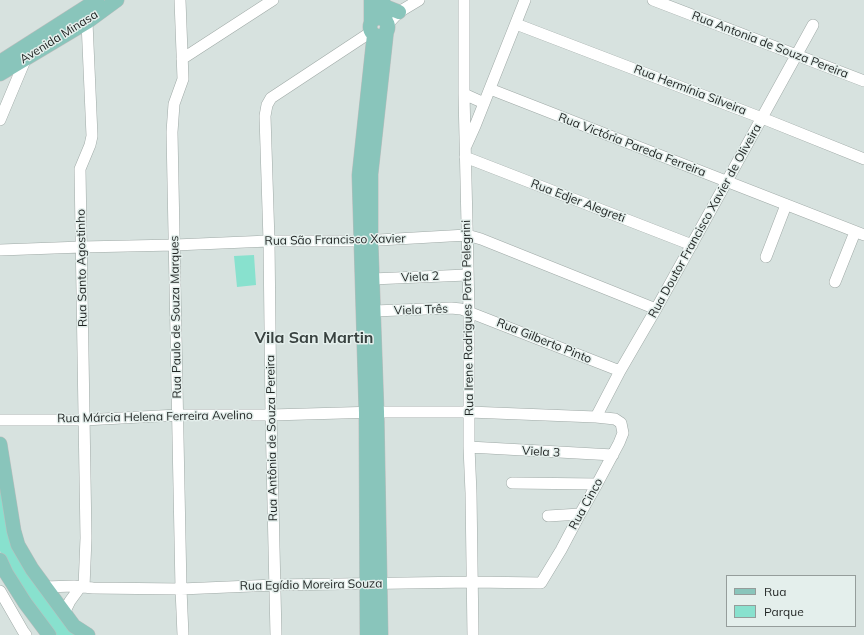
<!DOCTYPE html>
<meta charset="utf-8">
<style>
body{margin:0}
#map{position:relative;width:864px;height:635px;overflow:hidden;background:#d7e2df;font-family:Mulish,sans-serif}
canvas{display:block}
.legend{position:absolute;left:726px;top:575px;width:130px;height:52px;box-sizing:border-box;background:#e4efec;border:1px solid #959d9b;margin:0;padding:5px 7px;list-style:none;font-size:12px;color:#1f2322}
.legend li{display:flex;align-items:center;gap:8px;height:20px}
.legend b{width:20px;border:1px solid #959d9b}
</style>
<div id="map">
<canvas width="864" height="635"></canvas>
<ul class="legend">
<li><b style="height:5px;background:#89c5bb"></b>Rua</li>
<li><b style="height:11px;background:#88e1ce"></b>Parque</li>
</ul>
</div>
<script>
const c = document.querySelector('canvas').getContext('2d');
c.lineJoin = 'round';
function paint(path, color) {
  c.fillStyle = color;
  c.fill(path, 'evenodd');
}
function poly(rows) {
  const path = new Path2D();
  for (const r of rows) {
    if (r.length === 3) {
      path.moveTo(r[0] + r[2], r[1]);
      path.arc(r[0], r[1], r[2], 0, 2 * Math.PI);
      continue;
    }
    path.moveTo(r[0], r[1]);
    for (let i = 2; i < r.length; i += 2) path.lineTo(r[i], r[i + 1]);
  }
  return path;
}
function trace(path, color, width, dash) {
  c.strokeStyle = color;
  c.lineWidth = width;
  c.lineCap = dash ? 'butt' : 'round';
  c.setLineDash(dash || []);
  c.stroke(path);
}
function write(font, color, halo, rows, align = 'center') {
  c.font = font + ' Mulish,sans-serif';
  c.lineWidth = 3;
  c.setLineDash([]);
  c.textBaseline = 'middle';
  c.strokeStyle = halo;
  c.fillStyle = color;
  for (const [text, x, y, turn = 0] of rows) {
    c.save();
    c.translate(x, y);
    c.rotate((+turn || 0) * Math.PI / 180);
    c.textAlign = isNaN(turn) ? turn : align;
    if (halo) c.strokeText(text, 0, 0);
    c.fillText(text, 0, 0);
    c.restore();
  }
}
const green = poly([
 [254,255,256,285,237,287,234,256],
 [0,469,15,545,82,635,51,635,7,570,0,551]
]);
const minor = poly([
 [180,0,183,79,174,104,172,132,181,589,183,635],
 [464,0,464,94,469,311,469,447,471,493,473,635],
 [653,0,864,81],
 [516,24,762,118,864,159],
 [387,25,399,12,419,0],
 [182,59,273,0],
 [490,89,864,235],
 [464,94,484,103],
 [0,120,26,58],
 [466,146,475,126,525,0],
 [465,157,692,245],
 [0,250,82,247,175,245,269,241,361,241,467,235,481,239,656,309],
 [766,257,786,205],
 [372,279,467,275],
 [835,282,855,232],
 [374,311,451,308,461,309,620,371],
 [596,417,620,371,656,309,727,181,813,25],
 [0,420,84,420,178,415,271,415,377,412,469,412,596,417,615,419,621,423,623,433,619,443,597,484,580,514,561,550,541,583,472,582,275,585,181,589,93,588,74,586,45,587],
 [469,447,613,455],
 [512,483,597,484],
 [548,516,580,514],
 [84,587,86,538,80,169,90,145,92,136,87,22],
 [0,591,23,631,26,635],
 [64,613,70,601,81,586],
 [276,635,271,415,269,241,265,116,267,105,271,98,371,32]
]);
const major = poly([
 [371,0,371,23],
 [383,0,386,22],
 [384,6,399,12],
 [379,27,9],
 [0,62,97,0],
 [0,74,87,22,117,0],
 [0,444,14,531,18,545,32,569,74,626,88,635],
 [0,560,6,573,25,603,49,635],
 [367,635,366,413,359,175,374,35],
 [381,635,377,412,371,241,371,174,387,28]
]);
const streetNames = [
 ["Avenida Minasa",59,37,-32],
 ["Rua Antonia de Souza Pereira",770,45,21],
 ["Rua Hermínia Silveira",690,90,21],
 ["Rua Victória Pareda Ferreira",632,145,21],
 ["Rua Edjer Alegreti",578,201,21],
 ["Rua Doutor Francisco Xavier de Oliveira",705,221,-61],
 ["Rua São Francisco Xavier",335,240,-1],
 ["Rua Santo Agostinho",82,268,-91],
 ["Viela 2",420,277,-3],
 ["Viela Três",421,310,-2],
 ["Rua Paulo de Souza Marques",176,317,-91],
 ["Rua Irene Rodrigues Porto Pelegrini",468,318,-91],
 ["Rua Gilberto Pinto",544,341,22],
 ["Rua Márcia Helena Ferreira Avelino",155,417,-1],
 ["Rua Antônia de Souza Pereira",272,438,-91],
 ["Viela 3",541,452,3],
 ["Rua Cinco",586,504,-61],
 ["Rua Egídio Moreira Souza",311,585,-1]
];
const districtNames = [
 ["Vila San Martin",314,338]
];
paint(green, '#88e1ce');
trace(minor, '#9fa9a6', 12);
trace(major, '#bcbdbd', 15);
trace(minor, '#fff', 11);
trace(major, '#89c5bb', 14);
write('12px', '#1f2322', '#e4efec', streetNames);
write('bold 16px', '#394240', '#e4efec', districtNames);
</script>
